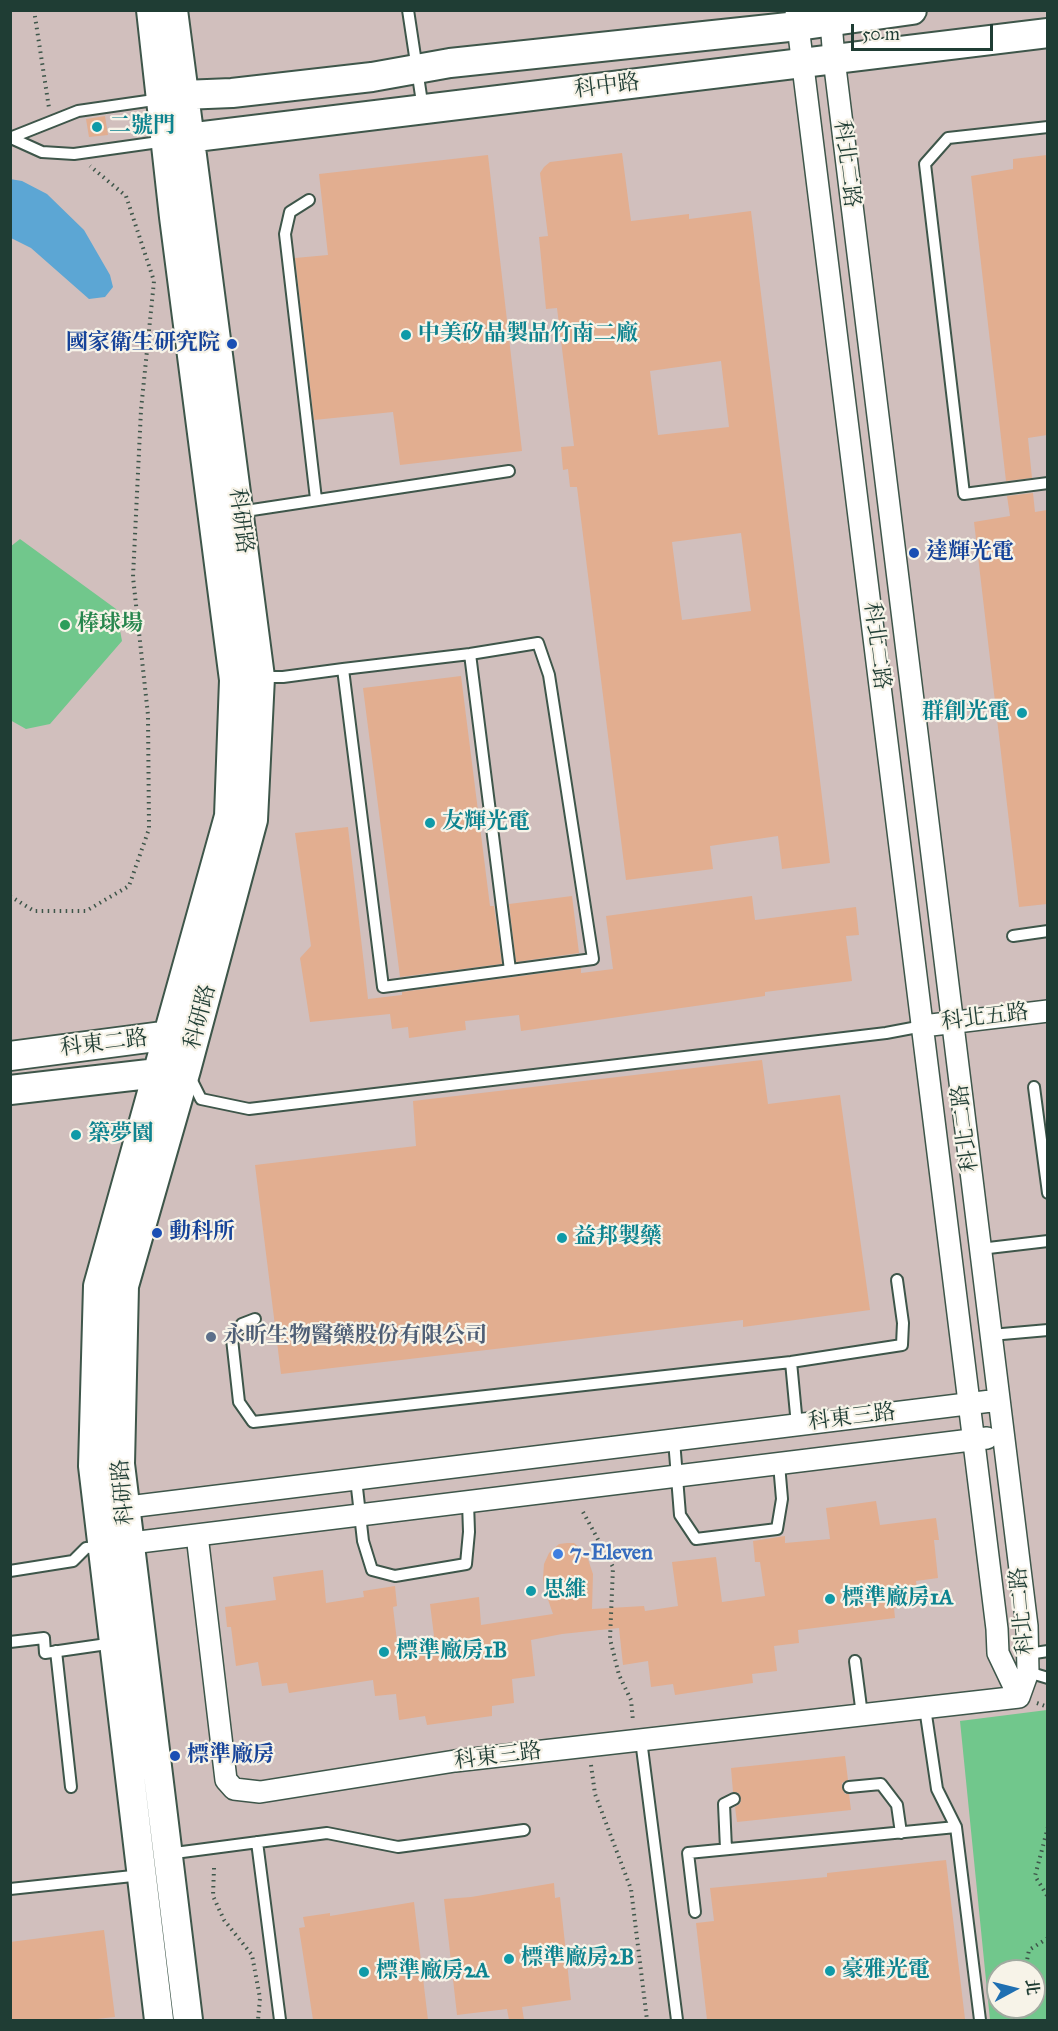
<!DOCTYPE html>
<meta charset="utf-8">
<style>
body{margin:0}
#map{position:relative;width:1058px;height:2031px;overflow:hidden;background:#ece5c8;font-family:"IM FELL Great Primer","Noto Serif TC",serif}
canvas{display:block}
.frame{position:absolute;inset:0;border:12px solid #1f3d34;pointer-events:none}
.north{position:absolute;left:986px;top:1959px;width:60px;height:60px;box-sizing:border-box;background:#f7f3e8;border:2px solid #a1aaa0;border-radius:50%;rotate:83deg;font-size:16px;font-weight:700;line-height:24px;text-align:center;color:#1f3d34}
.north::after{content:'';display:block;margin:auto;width:21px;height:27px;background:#1f6fb2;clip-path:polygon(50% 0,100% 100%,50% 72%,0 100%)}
.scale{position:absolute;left:851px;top:24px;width:142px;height:27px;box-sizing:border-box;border:3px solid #1f3d34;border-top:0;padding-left:8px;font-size:18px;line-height:21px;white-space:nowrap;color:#1f3d34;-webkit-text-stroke:4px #f7f3e8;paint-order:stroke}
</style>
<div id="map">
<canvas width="1058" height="2031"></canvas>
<div class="frame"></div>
<div class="north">北</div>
<div class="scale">50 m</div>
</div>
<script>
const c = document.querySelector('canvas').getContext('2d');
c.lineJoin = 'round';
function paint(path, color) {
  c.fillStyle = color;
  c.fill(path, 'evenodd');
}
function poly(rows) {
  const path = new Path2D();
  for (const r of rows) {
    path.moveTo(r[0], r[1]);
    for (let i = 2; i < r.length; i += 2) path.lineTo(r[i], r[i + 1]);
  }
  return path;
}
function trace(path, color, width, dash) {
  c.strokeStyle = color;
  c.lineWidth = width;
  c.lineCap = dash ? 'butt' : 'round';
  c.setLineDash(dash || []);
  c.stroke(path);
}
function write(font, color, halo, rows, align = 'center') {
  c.font = font + ' "IM FELL Great Primer","Noto Serif TC",serif';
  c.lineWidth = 4.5;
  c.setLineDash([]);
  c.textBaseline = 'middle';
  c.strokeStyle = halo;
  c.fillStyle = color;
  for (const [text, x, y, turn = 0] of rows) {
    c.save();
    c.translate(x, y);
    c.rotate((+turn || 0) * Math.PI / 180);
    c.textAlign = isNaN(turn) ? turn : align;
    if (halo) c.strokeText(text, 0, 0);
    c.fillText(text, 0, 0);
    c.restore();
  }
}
const industrial = poly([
 [11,11,1047,11,1047,2020,11,2020],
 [998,1971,1034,1971,1034,2007,998,2007]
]);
const green = poly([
 [20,539,116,609,122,641,50,724,26,729,10,720,10,547],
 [1047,1710,1047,2020,990,2020,960,1721],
 [998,1971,1034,1971,1034,2007,998,2007]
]);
const water = poly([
 [10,179,22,181,47,194,84,230,110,275,113,287,105,297,89,299,31,248,11,238]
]);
const building = poly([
 [105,116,108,135,89,137,86,119],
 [622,153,631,221,689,214,689,219,751,211,830,863,782,869,778,836,710,846,713,869,626,880,577,487,570,487,568,469,563,470,561,447,574,446,557,308,546,309,539,237,548,236,540,173,544,167,550,162],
 [721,361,729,427,658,435,650,371],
 [741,533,751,611,682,620,672,542],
 [488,155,522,451,400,465,393,412,314,420,295,258,328,255,319,174],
 [1047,155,1047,435,1028,438,1032,478,1006,481,971,176,1013,169,1013,159],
 [1033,493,1035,512,1047,510,1047,904,1019,907,974,522,1010,516,1007,496],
 [461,676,490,906,494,906,502,964,400,977,363,688],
 [348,827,368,999,402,995,402,992,581,968,581,973,613,969,606,916,752,896,755,920,856,907,859,935,846,936,852,981,765,992,765,996,521,1031,519,1015,465,1021,466,1030,409,1038,408,1027,392,1029,390,1014,310,1022,300,958,311,946,295,833],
 [572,896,579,953,516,962,509,904],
 [762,1060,768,1104,840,1095,870,1310,743,1327,743,1320,281,1374,255,1165,416,1146,413,1101],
 [876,1501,880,1525,936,1518,939,1540,934,1540,938,1578,916,1581,919,1605,894,1608,895,1618,798,1630,799,1643,774,1646,777,1671,752,1674,753,1683,675,1695,673,1684,651,1687,648,1661,623,1665,619,1628,562,1634,531,1640,535,1676,512,1679,514,1703,492,1706,492,1716,427,1725,425,1716,399,1720,396,1694,375,1696,373,1680,289,1693,287,1683,262,1686,258,1662,236,1666,231,1627,227,1627,225,1607,276,1600,273,1577,323,1570,326,1603,364,1597,363,1591,395,1586,397,1606,393,1607,397,1641,434,1636,430,1604,479,1597,481,1625,553,1614,545,1591,543,1578,544,1564,549,1553,559,1544,567,1543,574,1543,580,1548,588,1559,593,1574,592,1609,644,1606,645,1611,678,1606,672,1562,716,1557,722,1602,765,1596,760,1562,755,1562,753,1541,785,1536,785,1543,830,1539,826,1508],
 [845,1756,848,1780,842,1783,842,1788,845,1794,849,1794,851,1810,737,1822,735,1807,740,1804,741,1799,739,1793,733,1792,731,1768],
 [946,1860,965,2019,707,2020,696,1923,714,1921,710,1888,827,1877,827,1873],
 [554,1883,555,1898,560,1897,571,2000,522,2007,524,2020,509,2020,507,2009,457,2015,444,1899,471,1897],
 [414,1902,428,2020,313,2020,299,1928,305,1927,303,1917,330,1913,330,1916],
 [104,1930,115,2017,87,2020,10,2020,10,1942]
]);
const path = poly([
 [34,10,49,108],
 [10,896,34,911,86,911,129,886,149,829,148,715,133,577,141,410,154,281,126,196,90,166],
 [583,1512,613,1567,610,1639,619,1675,631,1700,633,1721],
 [1037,1703,1048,1707],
 [591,1765,595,1794,631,1889,647,2020],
 [1048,1827,1035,1876,1048,1897],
 [214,1868,213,1896,224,1920,252,1955,260,1998,258,2020],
 [1025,1971,1029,1950,1048,1938],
 [1015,2020,1017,2007]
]);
const lane = poly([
 [408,10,423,109],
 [1048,127,948,138,925,164,964,494,1048,483],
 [10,138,78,111,161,99],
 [11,138,42,152,74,154,166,141],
 [309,200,290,212,285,234,316,499],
 [239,512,509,471],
 [470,654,510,970],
 [260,677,283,677,343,669,470,654,538,643,549,675,593,959,383,987,343,669],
 [1013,936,1048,931],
 [190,1077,201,1099,249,1109,886,1033,923,1026],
 [1034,1087,1048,1193],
 [980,1249,1048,1241],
 [255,1319,242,1324,232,1339,239,1402,253,1422,791,1362,902,1345,903,1323,897,1280],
 [991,1335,1048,1330],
 [791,1362,797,1425],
 [674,1440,680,1515,696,1539,777,1529,782,1499,779,1464],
 [356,1479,363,1541,372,1570,395,1576,466,1564,469,1532,468,1502],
 [10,1571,73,1561,86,1548,103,1547],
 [10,1642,44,1638,45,1653,114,1643],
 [56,1651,71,1787],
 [1028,1654,1048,1651],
 [855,1661,862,1715],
 [1028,1672,1048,1678],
 [925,1708,937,1789,956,1827,980,2020],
 [641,1740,677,2020],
 [849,1787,881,1784,897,1805,901,1833],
 [257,1842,280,2020],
 [726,1849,724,1804,734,1799],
 [167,1854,327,1833,398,1847,524,1830],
 [10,1889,142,1875],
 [695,1912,688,1853,956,1827]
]);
const street = poly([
 [796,10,964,1362,997,1629,998,1653,1019,1697],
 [830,10,834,59,1027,1626,1028,1672,1019,1697],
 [923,1026,1048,1011],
 [112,1509,999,1400],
 [197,1535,226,1780,234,1789,260,1792,455,1761,1019,1697],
 [115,1545,987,1438]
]);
const secondary = poly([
 [151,10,174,217,234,680,229,816,98,1286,93,1466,159,2020],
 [173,10,260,677,253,820,186,1070,124,1286,120,1464,188,2020],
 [166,98,183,95,232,93,372,77,450,63,798,26,912,10],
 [171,140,1048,33],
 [10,1056,186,1033],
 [10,1090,175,1071]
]);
const markers = [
 [97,127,6,"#0f9aa8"],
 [406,335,6,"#0f9aa8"],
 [232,344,6,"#1a4fb4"],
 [914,553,6,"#1a4fb4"],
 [65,625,6,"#2e9e5b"],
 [1022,713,6,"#0f9aa8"],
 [430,823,6,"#0f9aa8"],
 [76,1135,6,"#0f9aa8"],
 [157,1233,6,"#1a4fb4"],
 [562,1238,6,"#0f9aa8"],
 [211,1337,6,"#5c6f8a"],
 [558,1554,6,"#3f7fe0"],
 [531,1591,6,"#0f9aa8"],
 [830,1599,6,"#0f9aa8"],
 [384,1652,6,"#0f9aa8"],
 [175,1756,6,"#1a4fb4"],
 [509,1959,6,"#0f9aa8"],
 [830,1971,6,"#0f9aa8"],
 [364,1972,6,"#0f9aa8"]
];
const streetNames = [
 ["科中路",607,87,-7],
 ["科北二路",846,164,83],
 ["科研路",240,521,83],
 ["科北二路",876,646,83],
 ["科研路",201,1017,-75],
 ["科北五路",985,1018,-7],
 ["科東二路",104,1044,-7],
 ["科北二路",966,1128,-97],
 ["科東三路",852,1418,-7],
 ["科研路",124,1492,-95],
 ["科北二路",1023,1611,-95],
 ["科東三路",498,1757,-7]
];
const cultureNames = [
 ["二號門",109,127],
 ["中美矽晶製品竹南二廠",418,335],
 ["群創光電",1010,713,"right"],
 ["友輝光電",442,823],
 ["築夢園",88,1135],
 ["益邦製藥",574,1238],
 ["思維",543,1591],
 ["標準廠房1A",842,1599],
 ["標準廠房1B",396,1652],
 ["標準廠房2B",521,1959],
 ["豪雅光電",842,1971],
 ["標準廠房2A",376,1972]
];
const transitNames = [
 ["國家衛生研究院",220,344,"right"],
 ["達輝光電",926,553],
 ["動科所",169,1233],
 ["標準廠房",187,1756]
];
const leisureNames = [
 ["棒球場",77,625]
];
const serviceNames = [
 ["永昕生物醫藥股份有限公司",223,1337]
];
const shopNames = [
 ["7-Eleven",570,1554]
];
paint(industrial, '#d1bfbd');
paint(green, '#71c78c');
paint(water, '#5ca6d4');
paint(building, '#e2ae90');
trace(lane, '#3e564a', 14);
trace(street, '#3e564a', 24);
trace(secondary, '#3e564a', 32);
trace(path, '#3e564a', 4, [1.5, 4.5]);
trace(lane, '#fff', 10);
trace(street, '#fff', 21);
trace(secondary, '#fff', 28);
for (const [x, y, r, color] of markers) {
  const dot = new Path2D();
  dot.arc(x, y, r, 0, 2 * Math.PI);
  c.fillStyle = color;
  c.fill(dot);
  trace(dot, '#f7f3e8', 2);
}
write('22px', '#1f3d34', '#f7f3e8', streetNames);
write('bold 22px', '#0d838f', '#f7f3e8', cultureNames, 'left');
write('bold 22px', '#164399', '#f7f3e8', transitNames, 'left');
write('bold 22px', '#27864d', '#f7f3e8', leisureNames, 'left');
write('bold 22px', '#4e5e75', '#f7f3e8', serviceNames, 'left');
write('bold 22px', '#366cbe', '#f7f3e8', shopNames, 'left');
</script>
